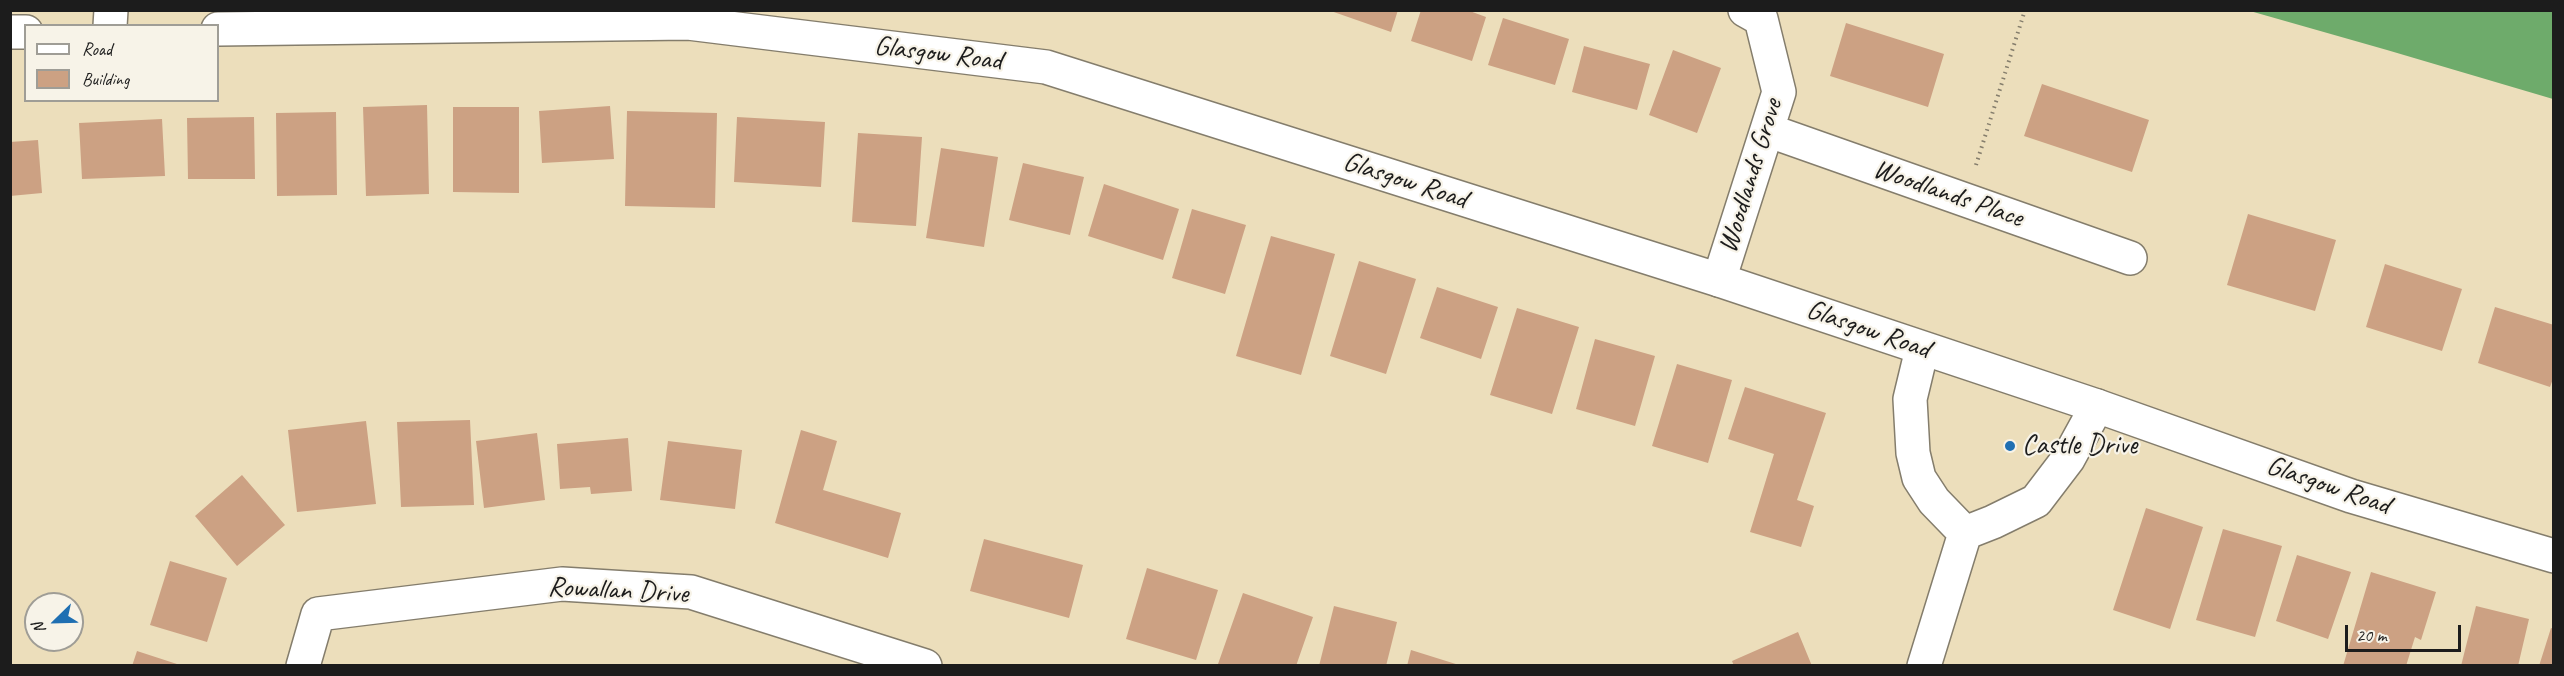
<!DOCTYPE html>
<style>
body{margin:0}
#map{position:relative;width:2564px;height:676px;overflow:hidden;background:#ecdebb;font-family:Caveat,sans-serif}
canvas{display:block}
.frame{position:absolute;inset:0;border:12px solid #1c1c1c;pointer-events:none}
.legend{position:absolute;left:24px;top:24px;width:195px;height:78px;box-sizing:border-box;background:#f7f3e8;border:2px solid #9f9d96;margin:0;padding:8px 10px;list-style:none;font-size:18px;color:#1c1c1c}
.legend li{display:flex;align-items:center;gap:12px;height:30px}
.legend b{width:30px;border:2px solid #9f9d96}
.north{position:absolute;left:24px;top:592px;width:60px;height:60px;box-sizing:border-box;background:#f7f3e8;border:2px solid #9f9d96;border-radius:50%;rotate:247deg;font-size:16px;font-weight:700;line-height:24px;text-align:center;color:#1c1c1c}
.north::after{content:'';display:block;margin:auto;width:21px;height:27px;background:#1f6fb2;clip-path:polygon(50% 0,100% 100%,50% 72%,0 100%)}
.scale{position:absolute;left:2345px;top:625px;width:116px;height:27px;box-sizing:border-box;border:3px solid #1c1c1c;border-top:0;padding-left:8px;font-size:18px;line-height:21px;white-space:nowrap;color:#1c1c1c;-webkit-text-stroke:4px #f7f3e8;paint-order:stroke}
</style>
<div id="map">
<canvas width="2564" height="676"></canvas>
<div class="frame"></div>
<ul class="legend">
<li><b style="height:8px;background:#fff"></b>Road</li>
<li><b style="height:16px;background:#cca183"></b>Building</li>
</ul>
<div class="north">N</div>
<div class="scale">20 m</div>
</div>
<script>
const c = document.querySelector('canvas').getContext('2d');
c.lineJoin = 'round';
function paint(path, color) {
  c.fillStyle = color;
  c.fill(path, 'evenodd');
}
function poly(rows) {
  const path = new Path2D();
  for (const r of rows) {
    path.moveTo(r[0], r[1]);
    for (let i = 2; i < r.length; i += 2) path.lineTo(r[i], r[i + 1]);
  }
  return path;
}
function trace(path, color, width, dash) {
  c.strokeStyle = color;
  c.lineWidth = width;
  c.lineCap = dash ? 'butt' : 'round';
  c.setLineDash(dash || []);
  c.stroke(path);
}
function write(font, color, halo, rows, align = 'center') {
  c.font = font + ' Caveat,sans-serif';
  c.lineWidth = 4.5;
  c.setLineDash([]);
  c.textBaseline = 'middle';
  c.strokeStyle = halo;
  c.fillStyle = color;
  for (const [text, x, y, turn = 0] of rows) {
    c.save();
    c.translate(x, y);
    c.rotate((+turn || 0) * Math.PI / 180);
    c.textAlign = isNaN(turn) ? turn : align;
    if (halo) c.strokeText(text, 0, 0);
    c.fillText(text, 0, 0);
    c.restore();
  }
}
const forest = poly([
 [2250,11,2553,11,2553,99,2387,50]
]);
const building = poly([
 [1328,10,1398,10,1391,32],
 [1421,10,1467,10,1486,17,1472,61,1411,41],
 [1503,18,1569,39,1555,85,1488,65],
 [1846,23,1944,54,1928,107,1830,76],
 [1584,46,1650,64,1637,110,1572,92],
 [1673,50,1721,68,1697,133,1649,115],
 [2042,84,2149,120,2132,172,2024,136],
 [427,105,429,194,366,196,363,107],
 [610,106,614,159,542,163,539,111],
 [453,107,519,107,519,193,453,192],
 [627,111,717,113,715,208,625,206],
 [336,112,337,195,277,196,276,113],
 [254,117,255,179,188,179,187,118],
 [737,117,825,122,821,187,734,182],
 [162,119,165,176,82,179,79,123],
 [858,133,922,137,916,226,852,222],
 [38,140,42,193,10,196,10,142],
 [941,148,998,157,984,247,926,238],
 [1023,163,1084,177,1070,235,1009,220],
 [1104,184,1179,209,1163,260,1088,236],
 [1192,209,1246,225,1225,294,1172,278],
 [2248,214,2336,240,2315,311,2227,285],
 [1271,236,1335,254,1301,375,1236,356],
 [1359,261,1416,279,1386,374,1330,356],
 [2385,264,2462,289,2442,351,2366,327],
 [1437,287,1498,307,1481,359,1420,338],
 [2495,307,2554,325,2554,376,2550,387,2478,363],
 [1517,308,1579,327,1552,414,1490,395],
 [1595,339,1655,356,1635,426,1576,409],
 [1677,364,1732,380,1708,463,1652,446],
 [1745,387,1826,413,1797,500,1814,506,1801,547,1750,532,1774,454,1728,439],
 [470,420,474,505,401,507,397,422],
 [366,421,376,504,297,512,288,430],
 [801,430,837,441,823,490,901,513,888,558,775,523],
 [537,433,545,500,484,508,476,441],
 [628,438,632,491,591,494,590,487,560,489,557,444],
 [668,441,742,450,735,509,660,500],
 [242,475,285,525,237,566,195,516],
 [2146,508,2203,527,2170,629,2113,610],
 [2223,529,2282,546,2255,637,2196,620],
 [984,539,1083,565,1069,618,970,591],
 [2297,555,2351,572,2328,639,2276,621],
 [170,561,227,578,207,642,150,625],
 [1147,568,1218,590,1196,660,1126,639],
 [2371,572,2436,592,2421,640,2415,637,2406,666,2343,666],
 [1243,593,1313,617,1296,666,1218,664],
 [1334,606,1397,622,1386,666,1319,666],
 [2476,606,2529,619,2518,666,2461,666],
 [2551,628,2554,629,2554,666,2539,666],
 [1798,632,1812,666,1734,666,1732,661],
 [1411,650,1459,665,1459,666,1407,666],
 [137,651,180,665,180,666,132,666]
]);
const path = poly([
 [1976,165,2025,10]
]);
const minor = poly([
 [110,26,111,10],
 [1767,130,2130,258],
 [1719,280,1779,92,1761,19,1745,10],
 [1922,349,1910,399,1913,453,1919,478,1934,501,1965,533,1924,666],
 [1965,533,1993,522,2036,501,2068,459,2097,406],
 [303,666,318,614,562,584,691,592,925,666]
]);
const major = poly([
 [218,29,688,23,1046,67,1719,280,2097,406,2351,496,2554,556],
 [10,32,26,32]
]);
const markers = [
 [2010,446,6,"#1f6fb2"]
];
const streetNames = [
 ["Glasgow Road",938,54,7],
 ["Woodlands Grove",1751,176,-73],
 ["Glasgow Road",1405,181,18],
 ["Woodlands Place",1948,194,19],
 ["Glasgow Road",1868,330,19],
 ["Glasgow Road",2328,486,19],
 ["Rowallan Drive",618,591,3]
];
const poiNames = [
 ["Castle Drive",2022,446]
];
paint(forest, '#6eab6b');
paint(building, '#cca183');
trace(minor, '#847d6c', 36);
trace(major, '#847d6c', 36);
trace(path, '#847d6c', 4, [1.5, 4.5]);
trace(minor, '#fff', 33);
trace(major, '#fff', 33);
for (const [x, y, r, color] of markers) {
  const dot = new Path2D();
  dot.arc(x, y, r, 0, 2 * Math.PI);
  c.fillStyle = color;
  c.fill(dot);
  trace(dot, '#f7f3e8', 2);
}
write('28px', '#1c1c1c', '#f7f3e8', streetNames);
write('28px', '#1c1c1c', '#f7f3e8', poiNames, 'left');
</script>
